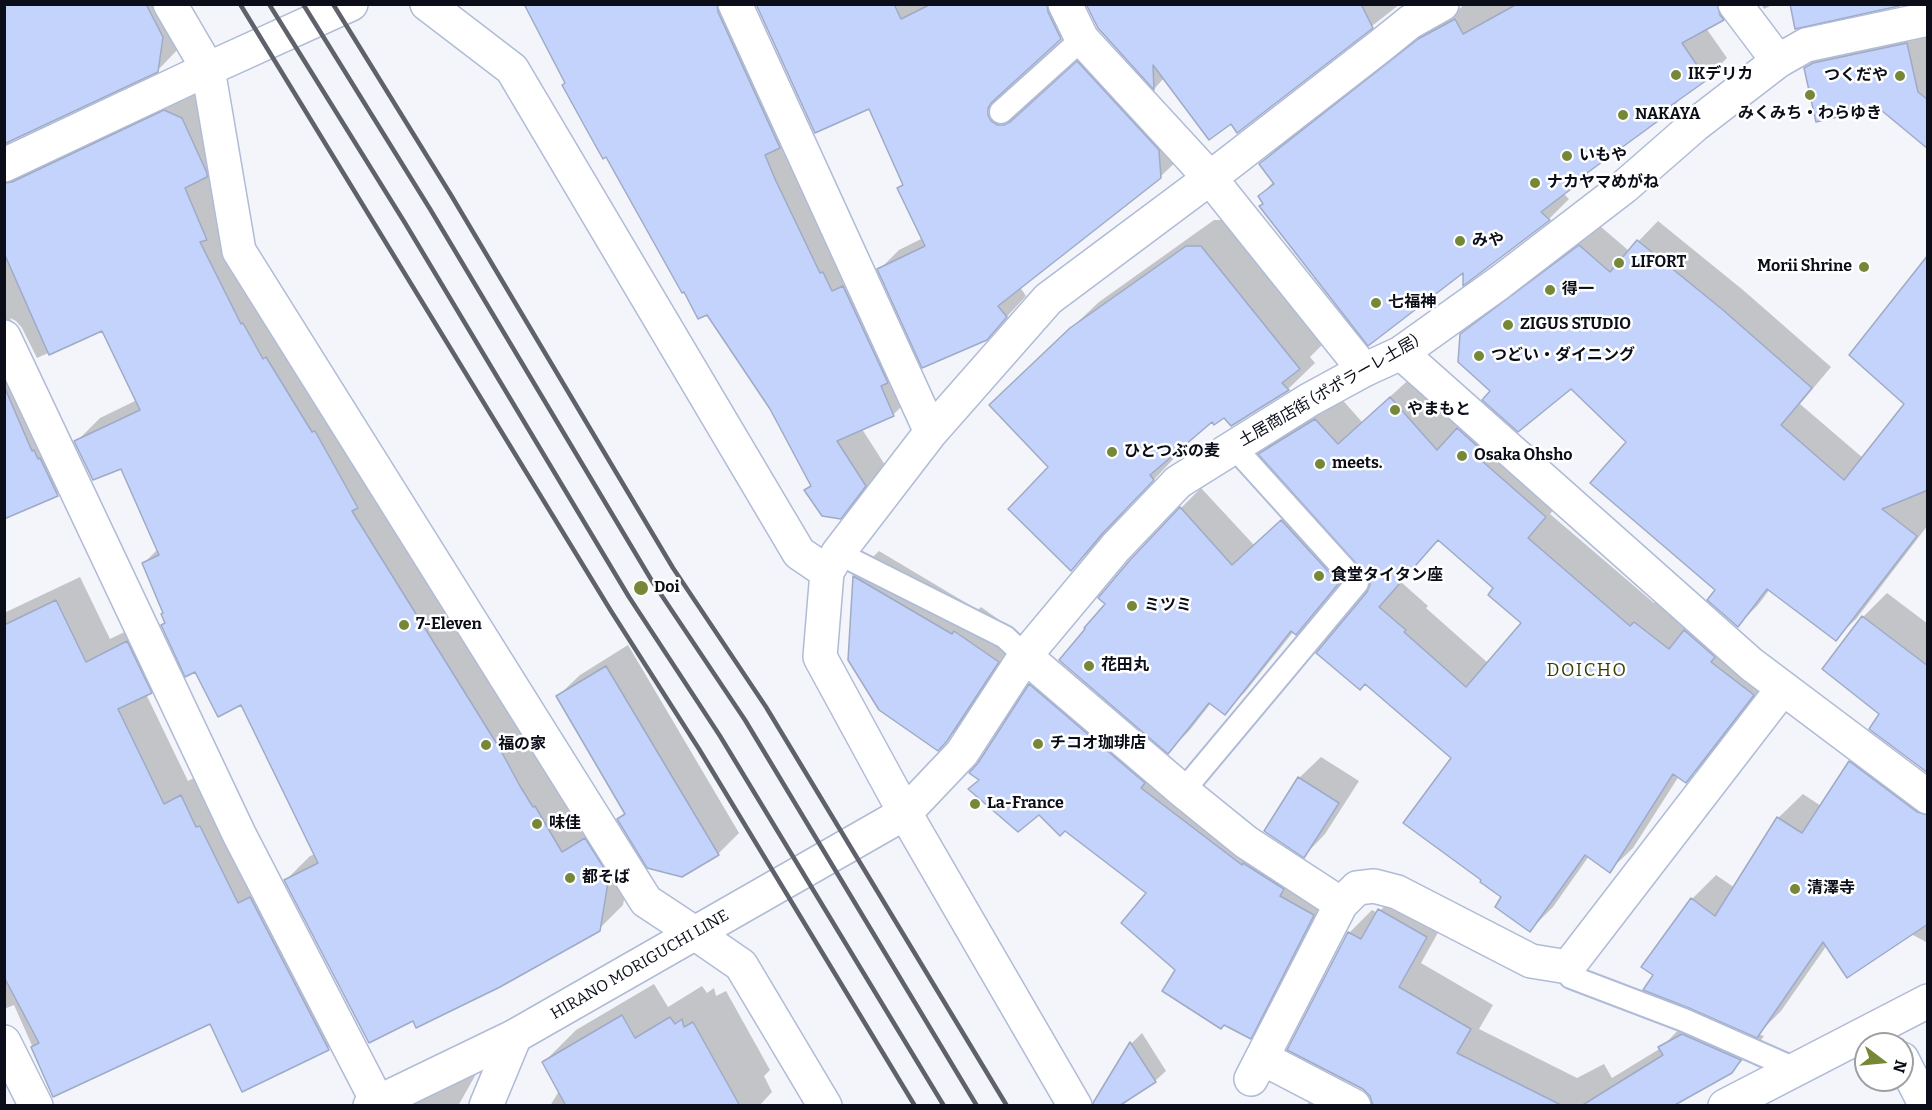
<!DOCTYPE html>
<meta charset="utf-8">
<style>
body{margin:0}
#map{position:relative;width:1932px;height:1110px;overflow:hidden;background:#f3f5fb;font-family:Bitter,serif}
canvas{display:block}
.frame{position:absolute;inset:0;border:6px solid #0b0e18;pointer-events:none}
.north{position:absolute;left:1854px;top:1032px;width:60px;height:60px;box-sizing:border-box;background:#fff;border:2px solid #9d9fa3;border-radius:50%;rotate:106deg;font-size:16px;font-weight:700;line-height:24px;text-align:center;color:#0b0e18}
.north::after{content:'';display:block;margin:auto;width:21px;height:27px;background:#768838;clip-path:polygon(50% 0,100% 100%,50% 72%,0 100%)}
</style>
<div id="map">
<canvas width="1932" height="1110"></canvas>
<div class="frame"></div>
<div class="north">N</div>
</div>
<script>
const c = document.querySelector('canvas').getContext('2d');
c.lineJoin = 'round';
function paint(path, color) {
  c.fillStyle = color;
  c.fill(path, 'evenodd');
}
function poly(rows) {
  const path = new Path2D();
  for (const r of rows) {
    path.moveTo(r[0], r[1]);
    for (let i = 2; i < r.length; i += 2) path.lineTo(r[i], r[i + 1]);
  }
  return path;
}
function trace(path, color, width, dash) {
  c.strokeStyle = color;
  c.lineWidth = width;
  c.lineCap = dash ? 'butt' : 'round';
  c.setLineDash(dash || []);
  c.stroke(path);
}
function write(font, color, halo, rows, align = 'center') {
  c.font = font + ' Bitter,"Noto Sans JP",serif';
  c.lineWidth = 5;
  c.setLineDash([]);
  c.textBaseline = 'middle';
  c.strokeStyle = halo;
  c.fillStyle = color;
  for (const [text, x, y, turn = 0] of rows) {
    c.save();
    c.translate(x, y);
    c.rotate((+turn || 0) * Math.PI / 180);
    c.textAlign = isNaN(turn) ? turn : align;
    if (halo) c.strokeText(text, 0, 0);
    c.fillText(text, 0, 0);
    c.restore();
  }
}
const shadow = poly([
 [4,4,183,4,181,46,157,71,9,140,11,149,189,87,206,94,230,214,632,852,623,905,599,929,414,1019,286,880,310,856,315,854,241,703,195,670,166,622,165,613,143,564,158,549,122,467,76,442,100,418,137,400,102,329,37,358,22,328,16,321,10,318,56,428,81,470,57,494,4,518],
 [525,4,744,4,913,395,893,415,862,429,885,465,861,497,840,517,806,490,812,484,771,408,708,313,567,83],
 [757,4,1074,4,1081,18,1008,87,1008,95,1018,105,1026,105,1032,102,1098,42,1181,157,1160,177,1020,287,1026,296,986,339,879,270,899,250,923,238,898,189,904,183,870,107],
 [1088,4,1400,4,1238,131,1231,122,1164,78,1155,88,1099,27],
 [1462,4,1737,4,1723,19,1706,28,1727,58,1706,79,1688,91,1668,112,1600,162,1587,174,1563,193,1569,199,1549,219,1464,283,1465,269,1265,203,1260,196,1274,181,1261,164,1281,144,1443,18,1462,7],
 [1761,4,1774,4,1764,9],
 [1928,23,1928,147,1881,108,1806,68,1826,48],
 [1214,220,1227,220,1326,341,1310,357,1315,363,1288,389,1212,420,1177,450,1180,452,1129,506,1098,543,1071,569,1050,467,1018,378,1099,302],
 [1658,221,1743,290,1831,367,1800,404,1863,458,1906,404,1928,261,1928,525,1856,619,1835,639,1770,589,1758,605,1738,625,1629,441,1571,387,1492,391,1461,335,1482,314,1600,226,1629,251],
 [1414,375,1568,493,1550,514,1654,603,1658,600,1776,671,1709,758,1686,781,1679,776,1633,848,1609,871,1589,856,1553,907,1530,930,1503,897,1453,757,1369,592,1371,578,1358,563,1316,612,1296,633,1294,631,1245,692,1224,713,1211,703,1189,731,1168,752,1107,604,1181,508,1201,488,1254,545,1302,501,1260,454,1284,431,1339,396,1362,422],
 [1439,539,1495,588,1523,623,1488,663,1426,608,1428,606,1401,582],
 [879,551,978,610,981,607,1023,637,972,714,938,749,849,659,854,576],
 [80,577,110,639,151,619,175,668,151,692,146,694,188,781,205,772,352,1024,328,1048,243,1090,210,1022,54,1095,14,1005,4,1009,4,613],
 [1887,593,1928,624,1928,771,1881,713,1863,617],
 [628,645,739,833,718,854,619,819,625,812,558,696,580,675],
 [1048,667,1332,896,1269,1019,1250,1037,1148,892,1065,829,981,779,979,764,1030,685],
 [1874,738,1928,778,1928,943,1911,934,1827,945,1781,1011,1758,1034,1764,1036,1755,1048,1731,1072,1656,1106,1304,1106,1339,1084,1373,1101,1349,933,1372,910,1378,913,1403,886,1449,913,1421,963,1493,1005,1479,1029,1577,1078,1604,1064,1612,1078,1661,1048,1684,1024,1704,1013,1644,966,1692,899,1716,875,1735,888,1778,818,1803,794,1821,806,1850,762],
 [1321,757,1359,781,1325,834,1304,856,1299,778],
 [654,984,668,1007,702,986,707,993,714,988,716,996,726,991,770,1070,764,1076,772,1092,759,1106,550,1106,559,1091,544,1062,576,1030],
 [1142,1033,1166,1071,1155,1081,1094,1103,1132,1043],
 [480,1067,458,1106,403,1106]
]);
const building = poly([
 [4,4,146,4,163,37,158,72,4,144,4,4],
 [524,4,717,4,718,12,780,148,765,155,776,181,820,273,823,272,832,291,843,286,888,383,881,386,894,416,837,441,866,486,841,519,822,516,804,490,811,486,770,409,707,315,698,319,684,292,682,293,606,157,603,159,589,134,562,85,565,83,524,4],
 [756,4,894,4,901,19,931,4,1047,4,1048,12,1061,39,992,102,988,108,988,115,991,121,997,125,1004,125,1010,122,1077,61,1159,150,1161,178,998,306,1007,317,987,340,922,368,877,269,925,246,897,188,903,185,869,109,815,133,756,4],
 [1086,4,1361,4,1373,28,1237,133,1231,124,1209,140,1153,65,1154,90,1098,28,1086,4],
 [1517,4,1717,4,1720,15,1724,20,1682,43,1707,80,1666,109,1669,113,1587,173,1588,176,1541,212,1550,220,1463,286,1463,273,1368,346,1259,206,1263,204,1258,196,1274,184,1259,164,1418,39,1455,19,1463,34,1517,4],
 [1790,4,1899,4,1899,6,1795,29,1790,4],
 [1907,43,1918,92,1928,100,1928,149,1881,110,1868,113,1867,110,1816,122,1804,68,1813,63,1907,43],
 [164,110,182,118,207,173,207,177,185,188,207,240,200,242,241,324,243,323,263,359,266,357,312,432,315,431,358,508,352,511,500,749,520,786,533,807,535,806,562,852,585,838,609,876,600,931,500,987,416,1028,413,1021,369,1043,284,880,318,863,241,705,218,717,195,672,185,677,161,625,165,623,161,614,163,613,142,563,159,555,121,469,93,480,74,441,140,410,102,331,49,355,4,253,4,183,12,182,164,110],
 [1637,240,1723,310,1812,388,1781,425,1844,480,1904,404,1849,355,1928,255,1928,490,1882,509,1917,536,1836,641,1767,589,1738,627,1707,600,1715,590,1590,483,1626,442,1571,389,1518,432,1482,400,1490,391,1458,362,1460,334,1579,245,1610,272,1637,240],
 [1186,246,1201,246,1300,369,1282,383,1289,390,1231,426,1224,418,1214,425,1212,422,1150,475,1154,480,1102,534,1071,571,1008,509,1048,467,989,405,1070,328,1186,246],
 [4,386,32,451,34,450,38,459,40,458,58,496,4,519,4,386],
 [1390,397,1437,450,1457,428,1488,456,1482,461,1546,517,1528,538,1630,626,1634,622,1669,649,1684,630,1715,657,1711,662,1754,695,1686,783,1673,774,1610,873,1585,855,1530,932,1495,907,1501,897,1480,882,1481,880,1403,823,1451,758,1365,684,1360,690,1316,653,1367,592,1370,585,1370,579,1258,454,1315,419,1338,444,1390,397],
 [1438,540,1493,588,1488,595,1521,623,1466,687,1404,632,1406,630,1379,607,1438,540],
 [1180,507,1232,565,1281,520,1339,583,1296,635,1291,631,1225,715,1209,703,1168,754,1059,660,1085,629,1084,628,1105,604,1098,598,1130,560,1180,507],
 [853,576,952,634,954,631,999,662,947,741,938,751,879,710,848,660,853,576],
 [56,600,86,662,127,641,152,693,118,709,164,804,181,795,196,827,200,826,238,903,250,897,329,1050,242,1092,210,1024,53,1097,31,1047,39,1043,4,977,4,625,56,600],
 [1862,616,1928,666,1928,773,1869,729,1879,714,1822,669,1862,616],
 [606,666,719,855,682,877,647,868,617,819,625,814,556,696,606,666],
 [1029,684,1145,783,1141,788,1242,865,1243,863,1284,889,1280,896,1314,915,1251,1039,1224,1025,1221,1029,1162,991,1175,970,1121,923,1146,893,1065,831,1060,836,1039,815,1018,832,968,789,979,780,969,773,978,763,1029,684],
 [1849,761,1917,812,1928,815,1928,924,1847,978,1823,942,1757,1038,1689,1008,1643,990,1653,975,1641,967,1691,898,1715,916,1777,817,1802,833,1849,761],
 [1298,777,1339,803,1304,858,1264,831,1298,777],
 [1378,909,1427,937,1399,987,1471,1029,1457,1053,1563,1106,1373,1106,1370,1096,1363,1089,1287,1050,1348,932,1361,939,1378,909],
 [622,1015,635,1038,670,1017,675,1024,682,1019,684,1027,693,1022,740,1106,566,1106,542,1062,622,1015],
 [1682,1034,1741,1060,1732,1073,1673,1106,1581,1106,1663,1055,1658,1047,1682,1034],
 [1130,1042,1156,1082,1119,1106,1094,1106,1093,1103,1130,1042]
]);
const lane = poly([
 [1001,112,1082,39],
 [838,553,1005,637,1025,656],
 [1183,791,1357,583,1234,447],
 [1568,967,1571,977,1684,1020,1795,1069]
]);
const street = poly([
 [170,4,208,69,239,251,646,901,696,934],
 [427,4,512,69,799,553,827,572,820,657,905,813,1075,1106],
 [735,4,931,432],
 [1065,4,1082,39,1210,178,1364,370],
 [1735,4,1778,61],
 [4,165,208,69,351,4],
 [4,337,239,834,377,1101],
 [1401,353,1751,664,1928,797],
 [827,572,838,553,931,432,1048,299,1210,178,1379,47,1410,22,1442,4],
 [1025,656,1183,791,1246,842,1341,904,1357,888,1374,886,1397,892,1531,961,1568,967,1783,688],
 [4,1042,36,1106],
 [1262,1058,1354,1106],
 [1902,1059,1926,1106],
 [1251,1079,1341,904],
 [486,1106,515,1036],
 [1725,1106,1928,1001]
]);
const secondary = poly([
 [696,934,741,965,825,1106],
 [370,1106,515,1036,905,813,962,753,1025,656,1116,547,1178,482,1309,400,1364,370,1401,353,1499,283,1624,187,1695,125,1778,61,1806,45,1928,19]
]);
const rail = poly([
 [240,4,611,611,699,749,915,1106],
 [269,4,405,223,629,597,720,736,944,1106],
 [303,4,430,209,652,581,745,720,977,1106],
 [333,4,451,195,673,568,766,707,1007,1106]
]);
const markers = [
 [1676,75,6,"#768838"],
 [1900,76,6,"#768838"],
 [1810,95,6,"#768838"],
 [1623,115,6,"#768838"],
 [1567,156,6,"#768838"],
 [1535,183,6,"#768838"],
 [1460,241,6,"#768838"],
 [1619,263,6,"#768838"],
 [1864,267,6,"#768838"],
 [1550,290,6,"#768838"],
 [1376,303,6,"#768838"],
 [1508,325,6,"#768838"],
 [1479,356,6,"#768838"],
 [1395,410,6,"#768838"],
 [1112,452,6,"#768838"],
 [1462,456,6,"#768838"],
 [1320,464,6,"#768838"],
 [1319,576,6,"#768838"],
 [641,588,8,"#768838"],
 [1132,606,6,"#768838"],
 [404,625,6,"#768838"],
 [1089,666,6,"#768838"],
 [1038,744,6,"#768838"],
 [486,745,6,"#768838"],
 [975,804,6,"#768838"],
 [537,824,6,"#768838"],
 [570,878,6,"#768838"],
 [1795,889,6,"#768838"]
];
const poiNames = [
 ["IKデリカ",1688,75],
 ["つくだや",1888,76,"right"],
 ["みくみち・わらゆき",1810,114,"center"],
 ["NAKAYA",1635,115],
 ["いもや",1579,156],
 ["ナカヤマめがね",1547,183],
 ["みや",1472,241],
 ["LIFORT",1631,263],
 ["Morii Shrine",1852,267,"right"],
 ["得一",1562,290],
 ["七福神",1388,303],
 ["ZIGUS STUDIO",1520,325],
 ["つどい・ダイニング",1491,356],
 ["やまもと",1407,410],
 ["ひとつぶの麦",1124,452],
 ["Osaka Ohsho",1474,456],
 ["meets.",1332,464],
 ["食堂タイタン座",1331,576],
 ["Doi",654,588],
 ["ミツミ",1144,606],
 ["7-Eleven",416,625],
 ["花田丸",1101,666],
 ["チコオ珈琲店",1050,744],
 ["福の家",498,745],
 ["La-France",987,804],
 ["味佳",549,824],
 ["都そば",582,878],
 ["清澤寺",1807,889]
];
const streetNames = [
 ["土居商店街 (ポポラーレ土居)",1329,391,-30],
 ["HIRANO MORIGUCHI LINE",640,965,-30]
];
const neighbourhoodNames = [
 ["DOICHO",1587,671]
];
paint(shadow, '#0003');
paint(building, '#c3d3fb');
trace(building, '#9faac6', 1.5);
trace(lane, '#b0bbd7', 26);
trace(street, '#b0bbd7', 36);
trace(secondary, '#b0bbd7', 36);
trace(lane, '#fff', 22);
trace(street, '#fff', 33);
trace(secondary, '#fff', 33);
trace(rail, '#5f626a', 4.5);
for (const [x, y, r, color] of markers) {
  const dot = new Path2D();
  dot.arc(x, y, r, 0, 2 * Math.PI);
  c.fillStyle = color;
  c.fill(dot);
  trace(dot, '#fff', 2);
}
write('bold 16px', '#0b0e18', '#fff', poiNames, 'left');
write('16px', '#0b0e18', '#fff', streetNames);
c.letterSpacing = '1.5px';
write('18px', '#343f03', '#fff', neighbourhoodNames);
c.letterSpacing = '0px';
</script>
